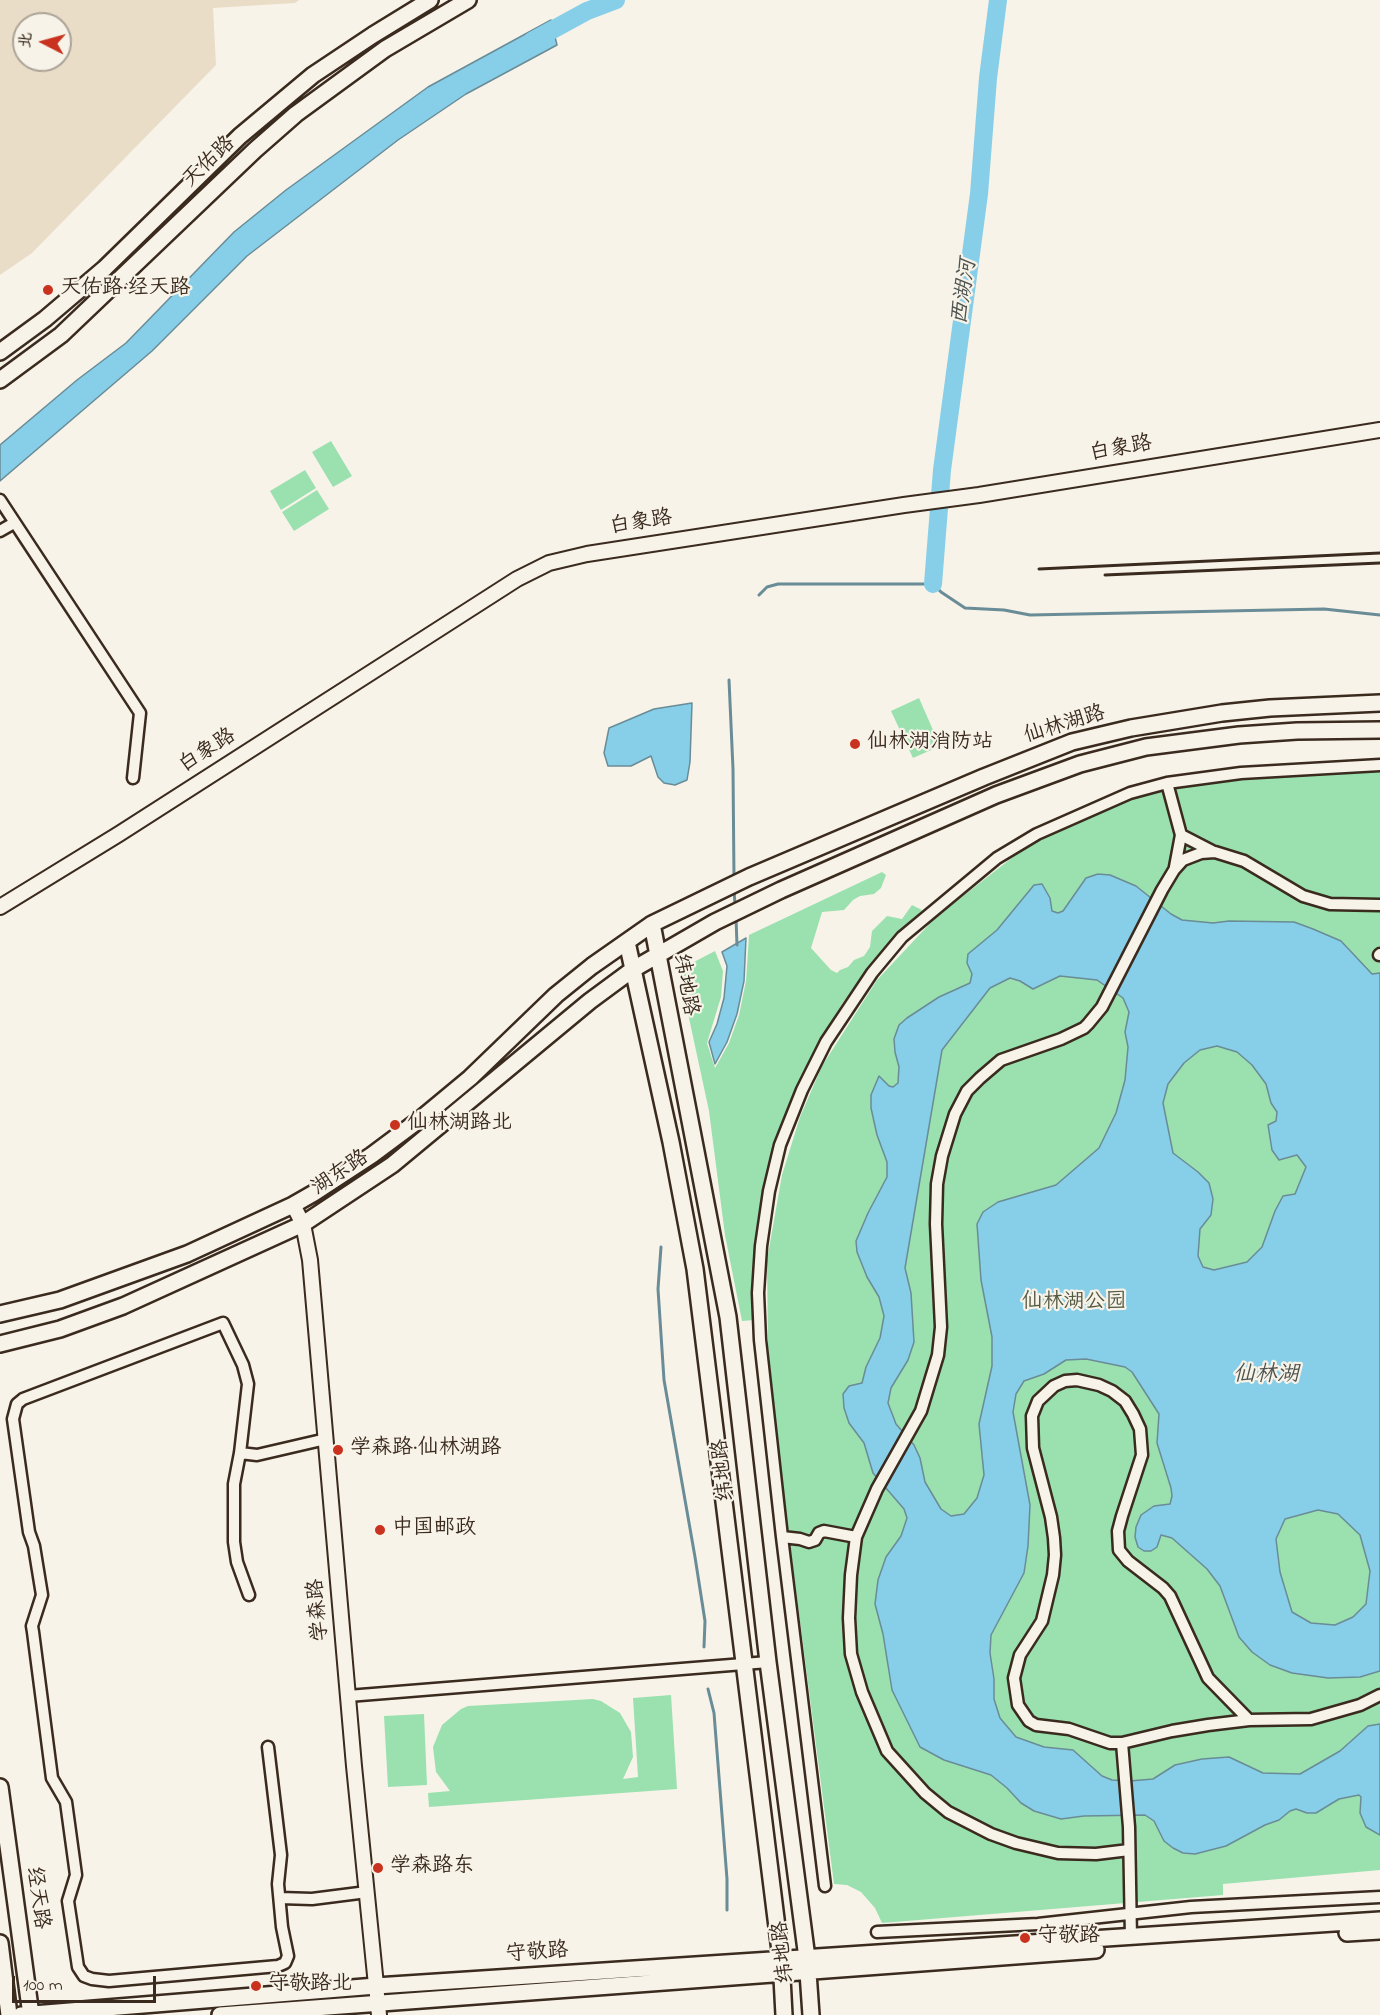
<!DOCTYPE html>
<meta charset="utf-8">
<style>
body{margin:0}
#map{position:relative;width:1380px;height:2015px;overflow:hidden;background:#f7f3e8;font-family:"Indie Flower","LXGW WenKai TC",sans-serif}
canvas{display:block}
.north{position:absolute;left:12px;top:12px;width:60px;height:60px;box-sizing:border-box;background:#f7f3e8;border:2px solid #aca397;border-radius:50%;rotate:276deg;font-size:16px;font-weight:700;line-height:24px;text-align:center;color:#3b2a1e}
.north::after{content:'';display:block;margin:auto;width:21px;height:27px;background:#c8321e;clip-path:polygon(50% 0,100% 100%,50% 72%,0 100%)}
.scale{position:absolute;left:12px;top:1976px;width:144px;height:27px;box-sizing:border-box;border:3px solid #3b2a1e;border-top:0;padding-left:8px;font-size:18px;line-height:21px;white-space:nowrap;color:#3b2a1e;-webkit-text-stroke:4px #f7f3e8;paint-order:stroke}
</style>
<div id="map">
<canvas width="1380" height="2015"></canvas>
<div class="north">北</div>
<div class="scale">100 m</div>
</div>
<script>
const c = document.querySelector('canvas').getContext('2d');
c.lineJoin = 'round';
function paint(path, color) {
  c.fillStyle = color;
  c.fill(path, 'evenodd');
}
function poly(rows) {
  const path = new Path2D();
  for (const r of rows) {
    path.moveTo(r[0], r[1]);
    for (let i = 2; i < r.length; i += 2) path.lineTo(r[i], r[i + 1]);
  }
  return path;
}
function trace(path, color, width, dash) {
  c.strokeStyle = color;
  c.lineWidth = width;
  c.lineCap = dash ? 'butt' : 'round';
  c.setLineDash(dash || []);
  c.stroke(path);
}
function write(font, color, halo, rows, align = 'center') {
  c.font = font + ' "Indie Flower","LXGW WenKai TC",sans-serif';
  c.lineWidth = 4.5;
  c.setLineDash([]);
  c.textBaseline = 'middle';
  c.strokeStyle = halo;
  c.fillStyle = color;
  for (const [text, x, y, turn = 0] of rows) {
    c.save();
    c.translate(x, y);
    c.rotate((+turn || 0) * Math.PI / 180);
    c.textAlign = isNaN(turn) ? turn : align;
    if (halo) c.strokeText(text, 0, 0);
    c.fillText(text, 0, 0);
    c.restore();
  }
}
const built = poly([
 [0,0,299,0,295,3,213,8,216,65,32,253,0,275],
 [24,24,60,24,60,60,24,60]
]);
const green = poly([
 [331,441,352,476,333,487,312,452],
 [305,470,316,488,281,510,270,491],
 [317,490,329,509,294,531,282,512],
 [919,698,940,746,913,758,891,711],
 [1380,770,1380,1870,1223,1884,1223,1895,882,1923,875,1908,861,1892,847,1885,834,1884,786,1513,768,1348,767,1260,782,1175,800,1117,822,1066,877,980,936,917,1022,850,1069,824,1114,805,1161,790,1213,782,1309,773],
 [882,872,886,875,881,888,874,894,860,896,853,900,844,910,822,912,811,948,831,970,837,973,840,970,848,967,854,960,864,956,870,947,872,931,887,916,902,919,912,905,922,910,865,972,842,1004,822,1037,791,1102,779,1137,761,1204,755,1249,754,1320,742,1321,725,1235,709,1111,683,990,684,974,692,963,715,951,723,971,721,997,707,1043,715,1068,729,1043,739,1015,746,981,749,935],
 [671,1695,677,1789,429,1807,428,1793,450,1791,436,1772,433,1747,442,1725,461,1709,468,1706,593,1699,601,1701,620,1713,631,1732,633,1757,623,1779,638,1777,633,1698],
 [424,1714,427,1785,388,1787,384,1716]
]);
const water = poly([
 [551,20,557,45,466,94,398,140,247,256,152,351,0,481,0,445,77,380,126,343,234,232,286,190,428,87,551,20],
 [692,703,690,762,687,780,675,785,664,783,658,777,651,756,631,766,608,766,604,753,609,728,654,709,692,703],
 [1098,874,1110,875,1136,886,1171,914,1182,920,1213,923,1229,921,1294,922,1313,929,1341,941,1372,974,1380,973,1380,1671,1360,1677,1328,1678,1292,1673,1270,1665,1252,1652,1239,1637,1220,1586,1207,1569,1172,1538,1161,1535,1157,1547,1151,1551,1144,1551,1138,1547,1135,1537,1136,1527,1141,1515,1154,1506,1170,1504,1172,1496,1171,1488,1157,1443,1159,1414,1132,1372,1125,1367,1086,1359,1066,1360,1044,1374,1024,1381,1016,1394,1013,1412,1030,1505,1028,1546,1024,1573,991,1635,990,1653,994,1679,994,1699,1000,1718,1016,1737,1044,1747,1073,1750,1102,1776,1112,1780,1130,1781,1153,1779,1175,1765,1202,1759,1229,1757,1263,1773,1300,1774,1340,1751,1368,1726,1380,1724,1380,1835,1366,1827,1360,1813,1361,1797,1359,1795,1339,1799,1316,1813,1307,1813,1296,1809,1290,1811,1279,1820,1265,1825,1226,1846,1195,1854,1183,1853,1173,1848,1164,1841,1154,1821,1145,1815,1084,1816,1061,1819,1034,1811,1021,1803,1007,1788,991,1775,944,1760,920,1747,892,1690,883,1634,875,1604,878,1580,886,1557,901,1536,907,1518,904,1509,873,1473,864,1443,849,1423,844,1408,843,1394,849,1386,862,1383,866,1367,880,1338,884,1316,879,1297,867,1277,857,1252,856,1241,868,1213,887,1177,887,1162,877,1135,871,1108,871,1095,879,1076,889,1086,893,1087,898,1083,899,1067,895,1052,894,1039,899,1025,907,1018,939,997,970,983,972,974,967,963,968,954,997,930,1034,885,1042,884,1050,898,1052,911,1058,913,1063,911,1086,878,1098,874],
 [1060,976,1097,980,1123,998,1129,1012,1125,1032,1128,1047,1125,1080,1116,1113,1099,1148,1056,1185,998,1202,983,1212,977,1224,981,1280,992,1337,992,1366,979,1424,984,1475,977,1498,964,1514,951,1516,941,1509,925,1482,920,1458,914,1445,896,1424,888,1403,891,1388,908,1360,914,1342,911,1293,905,1268,942,1050,990,988,1010,978,1020,981,1033,989,1060,976],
 [1217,1046,1237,1052,1252,1065,1266,1084,1271,1103,1277,1112,1276,1121,1268,1125,1272,1150,1279,1160,1297,1155,1306,1167,1295,1194,1283,1196,1275,1211,1262,1247,1247,1262,1214,1270,1203,1267,1198,1256,1200,1229,1211,1215,1213,1199,1209,1183,1198,1172,1173,1153,1163,1103,1168,1084,1184,1063,1200,1050,1217,1046],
 [1318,1510,1338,1514,1360,1535,1370,1571,1366,1604,1353,1617,1335,1625,1311,1623,1292,1612,1280,1572,1276,1539,1285,1519,1318,1510],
 [746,938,744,981,737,1014,727,1042,715,1064,709,1042,717,1024,724,998,727,966,722,952,746,938]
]);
const stream = poly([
 [759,595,767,587,778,584,933,584,941,592,965,608,1004,610,1030,615,1324,609,1380,615],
 [729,680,733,769,734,879],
 [734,888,735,906],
 [736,918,737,945],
 [661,1247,658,1289,664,1380,695,1557,705,1621,704,1647],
 [708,1689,714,1713,727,1879,727,1910]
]);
const river = poly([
 [532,41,587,11,616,0],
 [933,584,942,470,979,194,988,78,998,0]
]);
const minor = poly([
 [0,500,140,713,133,778],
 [0,531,14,523],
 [1167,783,1181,835,1175,867],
 [1181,835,1212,851],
 [1379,955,1380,954],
 [240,1453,257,1455,326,1439],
 [782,1537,800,1539,809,1542,815,1540,819,1533,824,1531,856,1537],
 [249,1595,237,1562,234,1542,234,1484,240,1453,248,1384,243,1365,223,1323,23,1399,17,1404,13,1419,29,1532,34,1546,42,1595,32,1626,33,1632,52,1778,66,1802,76,1875,68,1901,78,1967,84,1976,92,1979,109,1981,278,1966,285,1963,288,1956,282,1927,278,1884,281,1855,268,1747],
 [348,1696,768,1662],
 [1249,1720,1208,1678,1170,1596,1163,1588,1128,1561,1119,1550,1118,1531,1122,1516,1142,1455,1140,1429,1133,1414,1125,1401,1112,1391,1099,1385,1077,1380,1065,1381,1054,1386,1038,1401,1032,1416,1033,1448,1051,1517,1054,1538,1055,1555,1053,1575,1042,1621,1020,1655,1014,1678,1018,1705,1029,1721,1036,1725,1069,1729,1110,1743,1122,1743,1172,1731,1208,1725,1249,1720,1311,1719,1360,1705,1380,1695],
 [1122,1743,1129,1827,1131,1938],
 [1129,1850,1096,1854,1058,1853,1016,1843,991,1834,948,1812,925,1793,887,1751,862,1692,851,1654,849,1618,851,1575,856,1537,877,1489,921,1411,938,1355,941,1327,936,1224,937,1184,942,1156,955,1114,967,1091,980,1078,1001,1060,1061,1039,1084,1028,1088,1024,1102,1007,1162,890,1174,870,1183,860,1201,853,1215,852,1244,861,1303,896,1330,904,1380,905],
 [825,1886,782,1537,760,1340,758,1293,761,1246,769,1191,780,1145,802,1090,826,1042,872,973,902,937,997,858,1037,834,1130,793,1167,783,1241,773,1380,765],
 [280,1898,312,1899,367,1892],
 [877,1932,1038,1924,1191,1907,1380,1897]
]);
const tertiary = poly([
 [0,907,119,834,517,579,549,563,587,554,904,505,979,495,1380,430],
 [293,1205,303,1224,310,1260,354,1766,379,2015]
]);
const secondary = poly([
 [0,352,45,319,105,268,240,136,313,75,373,35,430,0],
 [0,380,61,335,255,150,296,114,385,49,468,0],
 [652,924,728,1317,768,1662,807,1958,811,2015],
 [627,942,671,1142,695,1269,781,1959,784,2015],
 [0,1314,60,1300,187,1254,293,1205,314,1193,372,1155,423,1117,470,1078,556,995,592,966,652,924,749,877,984,777,1072,742,1131,728,1222,713,1270,708,1380,703],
 [0,1344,60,1329,123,1306,303,1224,392,1165,590,1001,632,970,715,922,781,890,996,795,1080,764,1146,747,1239,735,1297,731,1380,730],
 [0,1787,31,2015],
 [1347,1933,1380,1931],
 [0,1943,9,2015],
 [21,2015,376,1986,1380,1920],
 [220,2015,1096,1950]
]);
const rail = poly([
 [1039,569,1380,553],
 [1105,575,1380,563]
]);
const markers = [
 [48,290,6,"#c8321e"],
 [855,744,6,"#c8321e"],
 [395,1125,6,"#c8321e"],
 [338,1450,6,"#c8321e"],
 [380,1530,6,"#c8321e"],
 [378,1868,6,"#c8321e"],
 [1025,1938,6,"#c8321e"],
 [256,1986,6,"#c8321e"]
];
const streetNames = [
 ["天佑路",210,163,-44],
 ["白象路",1121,450,-10],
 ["白象路",641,524,-9],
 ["仙林湖路",1065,726,-17],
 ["白象路",208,752,-33],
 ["纬地路",684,985,80],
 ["湖东路",341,1174,-34],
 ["纬地路",725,1470,-96],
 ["学森路",320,1610,-95],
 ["经天路",36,1898,82],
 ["纬地路",785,1952,-96],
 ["守敬路",537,1954,-4]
];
const poiNames = [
 ["天佑路·经天路",60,290],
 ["仙林湖消防站",867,744],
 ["仙林湖路北",407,1125],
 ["学森路·仙林湖路",350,1450],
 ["中国邮政",392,1530],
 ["学森路东",390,1868],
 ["守敬路",1037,1938],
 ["守敬路北",268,1986]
];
const parkNames = [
 ["仙林湖公园",1074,1304]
];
const waterNames = [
 ["西湖河",966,292,-82],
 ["仙林湖",1266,1376]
];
paint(built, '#eaddc8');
paint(green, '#9ae1af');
paint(water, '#87cee8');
trace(water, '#698c97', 1.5);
trace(stream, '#698c97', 3);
trace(river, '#87cee8', 18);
trace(minor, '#3b2a1e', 15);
trace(tertiary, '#3b2a1e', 18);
trace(secondary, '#3b2a1e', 20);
trace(minor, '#f7f3e8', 10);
trace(tertiary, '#f7f3e8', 14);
trace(secondary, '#f7f3e8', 15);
trace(rail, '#3b2a1e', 3);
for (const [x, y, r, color] of markers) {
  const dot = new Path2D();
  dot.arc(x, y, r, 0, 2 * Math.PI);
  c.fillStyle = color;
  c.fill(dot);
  trace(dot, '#f7f3e8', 2);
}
write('21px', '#3b2a1e', '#f7f3e8', streetNames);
write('21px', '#3b2a1e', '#f7f3e8', poiNames, 'left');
write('21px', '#535842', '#f7f3e8', parkNames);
write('italic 22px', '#4e5350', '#f7f3e8', waterNames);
</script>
